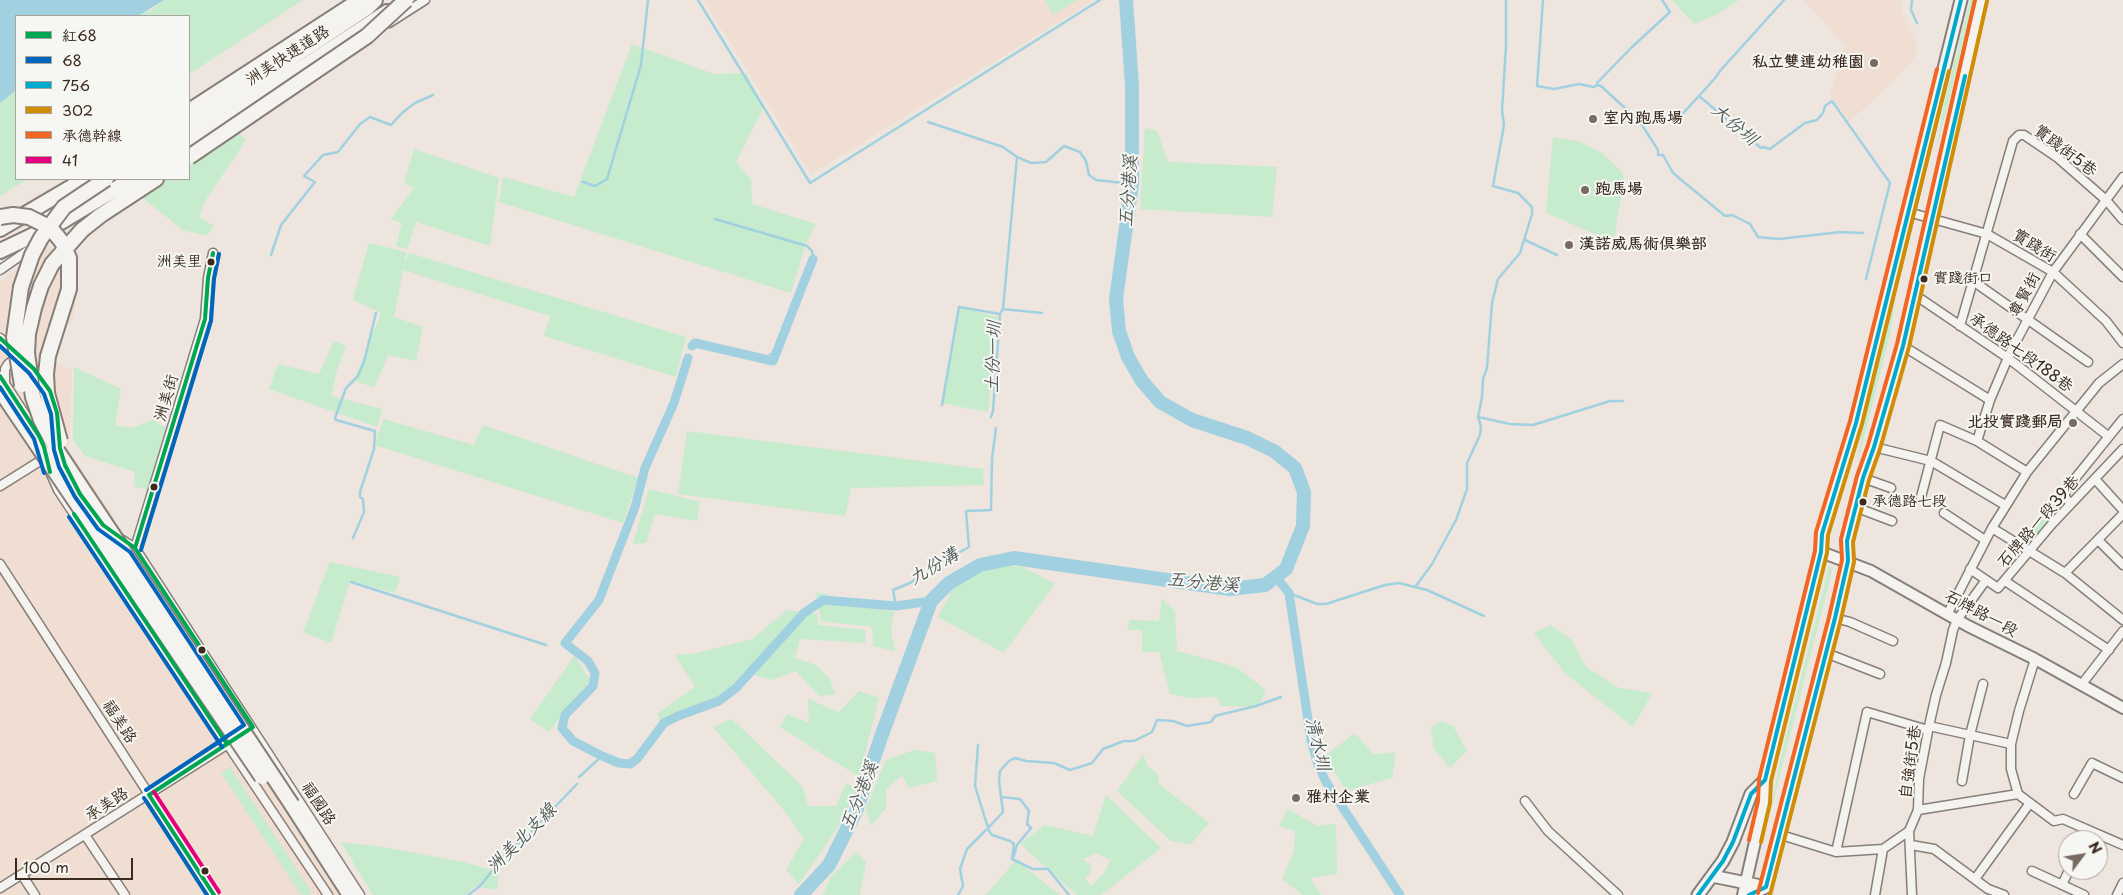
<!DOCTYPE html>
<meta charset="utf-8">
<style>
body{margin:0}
#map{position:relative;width:2123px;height:895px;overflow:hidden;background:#ede5de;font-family:"Playpen Sans","LXGW WenKai TC",sans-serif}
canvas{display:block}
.legend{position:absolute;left:15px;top:15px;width:175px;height:165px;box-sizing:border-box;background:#f6f6f2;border:1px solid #aba49d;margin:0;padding:6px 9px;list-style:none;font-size:15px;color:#3b2a1e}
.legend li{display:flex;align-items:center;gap:10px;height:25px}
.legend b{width:25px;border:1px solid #aba49d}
.north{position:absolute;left:2058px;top:830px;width:50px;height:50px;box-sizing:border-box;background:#f6f6f2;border:1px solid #aba49d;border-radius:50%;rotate:59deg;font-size:14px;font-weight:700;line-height:20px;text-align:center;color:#3b2a1e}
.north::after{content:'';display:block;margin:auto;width:18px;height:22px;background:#796b61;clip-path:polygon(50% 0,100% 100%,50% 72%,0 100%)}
.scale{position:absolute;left:15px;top:858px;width:118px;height:22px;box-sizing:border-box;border:2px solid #3b2a1e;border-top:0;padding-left:6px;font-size:15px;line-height:18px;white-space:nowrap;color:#3b2a1e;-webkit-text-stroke:4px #f6f6f2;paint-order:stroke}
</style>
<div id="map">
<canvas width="2123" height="895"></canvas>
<ul class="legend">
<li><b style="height:6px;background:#00a651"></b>紅68</li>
<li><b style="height:6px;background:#0065bd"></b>68</li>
<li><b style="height:6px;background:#00a9ce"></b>756</li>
<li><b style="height:6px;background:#d18d06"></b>302</li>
<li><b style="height:6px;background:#f26522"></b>承德幹線</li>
<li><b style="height:6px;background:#e5007d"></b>41</li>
</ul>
<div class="north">N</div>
<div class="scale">100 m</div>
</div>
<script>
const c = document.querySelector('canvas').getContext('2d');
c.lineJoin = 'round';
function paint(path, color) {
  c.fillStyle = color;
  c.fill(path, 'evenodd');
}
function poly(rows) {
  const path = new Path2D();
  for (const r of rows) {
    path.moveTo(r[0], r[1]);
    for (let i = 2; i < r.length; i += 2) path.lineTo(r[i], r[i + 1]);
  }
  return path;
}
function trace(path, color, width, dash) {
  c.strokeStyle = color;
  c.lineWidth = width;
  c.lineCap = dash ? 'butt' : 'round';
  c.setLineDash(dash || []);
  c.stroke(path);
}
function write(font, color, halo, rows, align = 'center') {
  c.font = font + ' "Playpen Sans","LXGW WenKai TC",sans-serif';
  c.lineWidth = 4;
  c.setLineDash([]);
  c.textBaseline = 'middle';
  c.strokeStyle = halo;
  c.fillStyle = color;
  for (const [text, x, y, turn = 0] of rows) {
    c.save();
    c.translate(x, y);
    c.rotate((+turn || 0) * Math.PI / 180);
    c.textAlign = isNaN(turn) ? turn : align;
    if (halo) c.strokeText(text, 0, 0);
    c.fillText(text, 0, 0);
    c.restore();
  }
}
const built = poly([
 [704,0,1094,0,811,174],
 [1804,0,1901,0,1902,14,1916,42,1917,54,1894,81,1850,121,1830,96,1840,59,1846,46],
 [49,246,74,270,75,314,48,359,72,369,69,450,245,717,359,895,0,895,0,282]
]);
const green = poly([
 [163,0,303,0,189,74,189,16,127,16,138,12,152,10],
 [1045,0,1077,0,1053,15],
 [1672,0,1739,0,1718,14,1694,24],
 [1970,0,1974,0,1936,151,1944,104],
 [632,44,714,74,746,73,763,108,736,162,751,179,752,204,816,224,805,246,791,293,499,202,503,177,574,197],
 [16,68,16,179,28,179,0,196,0,80],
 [1145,128,1157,131,1168,162,1277,167,1272,217,1140,209],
 [238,132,246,140,205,201,199,217,214,226,207,236,183,230,140,196,167,179,189,179,189,164],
 [1553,137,1581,142,1602,153,1623,173,1624,182,1617,217,1614,242,1546,213],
 [414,149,499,178,490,246,416,222,407,249,396,246,402,223,391,219,414,188,404,183],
 [369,243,406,252,404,264,409,253,686,337,676,377,544,336,550,316,403,270,394,317,423,327,416,361,388,355,374,388,354,380,381,313,353,300],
 [1895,300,1890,334,1857,465,1861,435],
 [960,308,998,317,988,412,941,403],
 [334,341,346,346,337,370,331,396,382,409,377,427,269,389,278,364,319,374],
 [74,367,121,389,115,425,131,428,153,420,166,428,148,490,134,486,135,472,85,456,73,440],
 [383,419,474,445,483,425,638,478,623,523,375,445],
 [687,431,983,469,984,485,851,488,845,516,678,494],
 [649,489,700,502,697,521,655,514,646,543,633,544],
 [2057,494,2066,504,2029,545,2022,541],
 [330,562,400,577,395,593,350,581,331,643,303,632],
 [995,565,1023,567,1055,584,1004,653,938,617,956,583],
 [1829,567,1833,567,1770,814,1780,761],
 [816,592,894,612,891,630,895,651,873,646,872,627,821,621],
 [1162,599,1175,611,1177,651,1236,667,1266,690,1258,707,1220,706,1218,697,1190,698,1170,694,1159,652,1142,652,1142,630,1127,630,1130,620,1159,621],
 [787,610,817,614,818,625,866,630,865,643,800,639,795,658,816,665,830,679,835,694,819,696,796,671,772,680,744,673,725,694,660,722,657,714,695,687,675,655,692,654,752,639],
 [1550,625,1571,639,1586,667,1619,688,1652,693,1633,727,1565,673,1534,633],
 [575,655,590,681,549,732,530,719],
 [859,691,879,698,859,777,780,727,787,714,809,723,808,699,839,712],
 [732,719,803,787,808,806,836,806,846,783,857,789,840,824,799,884,786,870,804,839,786,813,713,727],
 [1442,721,1453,726,1467,751,1450,768,1434,749,1431,728],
 [1355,733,1373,754,1396,753,1392,778,1346,791,1325,756],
 [914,750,935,753,937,781,909,788,902,775,886,790,886,808,871,826,866,808,886,760],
 [1143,755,1148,767,1158,774,1159,784,1209,823,1191,844,1171,841,1117,791],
 [230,767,312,893,309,895,301,895,221,773],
 [1106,795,1161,848,1101,895,1077,895,1020,844,1044,825,1093,836],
 [1096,853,1110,860,1105,872,1091,886,1085,879,1091,872,1091,864,1083,859],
 [1288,809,1317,826,1336,824,1337,874,1310,878,1321,895,1303,895,1282,879,1294,851,1295,831,1279,826],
 [341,842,383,847,463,862,499,872,497,890,474,886,465,895,373,895],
 [857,852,866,862,860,895,823,895,831,876],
 [1016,860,1060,895,986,895]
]);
const water = poly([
 [0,0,164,0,138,16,16,16,16,90,0,103]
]);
const stream = poly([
 [698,0,810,183,1100,0],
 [1543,0,1537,86,1554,89,1579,84,1594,87,1597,85,1597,83,1631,48,1670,12,1662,0],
 [1784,0,1720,71,1716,77,1699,96,1761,148,1764,147,1770,149,1805,123,1817,120,1823,113,1825,106,1832,101,1890,183,1866,279],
 [1912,0,1911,10,1917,23],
 [1597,85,1601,86,1640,122,1658,150,1658,155,1663,155,1673,173,1725,216,1732,215,1750,224,1758,237,1779,239,1840,232,1863,233],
 [928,122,1003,147,1017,157,1031,163,1046,162,1064,146,1080,152,1086,161,1089,175,1096,180,1132,184],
 [1675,122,1699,96],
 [583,182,595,186,607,179,641,65,648,0],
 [715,219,807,246,812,251,813,259],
 [1525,240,1557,255],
 [271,255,281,225,315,182,304,176,323,155,338,152,360,124,370,117,391,125,402,113,415,103,433,95],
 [1003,309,1042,313],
 [770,354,777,359],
 [942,405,959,307,1000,314],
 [991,417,993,411,1000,314,1003,309,1017,157],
 [1478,417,1482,397,1483,379,1487,368,1492,303,1498,279,1520,253,1532,214,1532,207,1518,193,1493,186,1504,125,1502,110,1506,47,1506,0],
 [353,538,364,512,363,499,360,497,360,492,374,449,375,431,336,420,335,418,346,388,358,376,364,362,376,313],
 [351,582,546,645],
 [1416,586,1432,564,1456,520,1467,489,1467,463,1480,435,1481,426,1478,417,1510,424,1533,425,1610,401,1623,401],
 [1289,593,1317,604,1326,604,1385,585,1399,583,1427,590,1484,616],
 [896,606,893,590,910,583,938,564,969,547,966,511,991,510,992,459,996,428],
 [978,745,975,786,989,831,992,835,1010,841,1014,844,1012,859,1033,869,1048,869,1069,895],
 [579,777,602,756],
 [1002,797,1020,799,1029,811,1027,824,1031,828,1017,845,1013,859],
 [989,827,1003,812,999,781,1000,771,1009,761,1015,758,1026,761,1054,763,1070,770,1092,763,1103,749,1124,741,1134,741,1152,732,1157,720,1173,721,1187,726,1211,722,1215,716,1256,706,1281,697],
 [468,895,480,886,508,851,523,840,577,784],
 [958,895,963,886,960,869,967,849,986,830]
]);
const canal = poly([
 [692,346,695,343,773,361,813,259],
 [688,358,674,403,645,468,635,507,599,600,565,643,588,661,595,673,593,686,565,715,562,728,573,741,602,756,619,763,630,764,637,759,664,723,678,716,719,701,736,688,804,613,823,600,896,606,931,601],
 [1276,577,1289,593,1311,740,1317,762,1326,782,1400,895]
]);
const river = poly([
 [801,895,829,865,856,811,881,737,931,601,949,583,980,565,1014,558,1230,589,1265,585,1286,569,1303,526,1304,492,1295,468,1274,451,1247,438,1192,420,1160,402,1142,381,1128,357,1119,331,1116,299,1132,184,1132,86,1126,0]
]);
const street = poly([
 [389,23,425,0],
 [130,186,141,179],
 [1908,212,1987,234,2053,272,2106,321,2123,343],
 [2080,234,2123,277],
 [0,270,33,247],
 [1973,281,2088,362],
 [1915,295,2008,358,2108,436],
 [1960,326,2013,141,2019,135,2024,135,2058,158,2106,200,2123,220],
 [0,338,16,353],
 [1903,346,1990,400],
 [0,376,28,419],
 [5,382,5,369,8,364,13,360,21,359],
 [1977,441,1990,400,2010,353,2053,272,2123,177],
 [1874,447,1931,461,2005,505],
 [50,472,58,490,328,895],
 [1863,478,1891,488],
 [2095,479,2123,510],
 [0,486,48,456],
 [1921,497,1940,425,1977,441,2027,472],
 [2071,503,2065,498,2065,491,2123,419],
 [1855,507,1892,521],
 [1944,513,1985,540],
 [1992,528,2065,573,2123,620],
 [119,538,135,548,360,895],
 [2098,540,2123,565],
 [135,548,205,319,208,278,213,253],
 [0,564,214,895],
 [1970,569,1998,588,2052,524,2123,449],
 [2065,573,2123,514],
 [2005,581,2109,650],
 [1948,613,1992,528,2027,472,2099,383,2123,364],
 [1835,618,1850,622,1893,641],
 [1826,653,1880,674],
 [2035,659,2019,711,2011,744,2011,769,2018,794,2054,821,2063,819,2123,845],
 [2082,684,2123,631],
 [1929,726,2011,744],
 [1962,781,1970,735,1983,684],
 [2074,794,2092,763,2123,778],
 [1525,801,1548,831,1618,895],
 [1918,810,2018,794],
 [1909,831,1912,895],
 [1778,834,1836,852,1883,849],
 [85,835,125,895],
 [2083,840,2088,830],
 [1911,845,1934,849,1988,889,2004,895],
 [1836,852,1867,712,1928,730],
 [2032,871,2084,895],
 [22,875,35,895],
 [1975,879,2030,803],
 [2062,885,2069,870],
 [0,888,231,742],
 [1875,895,1883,849,1909,831,1918,810,1919,779,1929,726,1936,695,1946,663,1953,630,1957,620,1986,580],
 [2117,895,2123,883]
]);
const secondary = poly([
 [1821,552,1871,571,1968,626,2035,659,2123,708],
 [1743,895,1764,802,1765,780]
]);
const primary = poly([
 [1712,876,1766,887],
 [1766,887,1835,618,1848,561,1847,541,1863,478,1874,447,1903,346,1981,0],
 [1698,895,1723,861,1733,842,1751,794,1765,780,1821,552,1822,534,1856,423,1961,0],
 [1749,895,1766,887]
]);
const highway = poly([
 [189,111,360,0],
 [189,126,367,8,375,0],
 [189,142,387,12],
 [0,229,85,179],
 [82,230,101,215,156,179],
 [0,251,61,222,132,179],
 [292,805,350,895]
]);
const highwayBridge = poly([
 [189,157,367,36,406,0],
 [0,217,13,215,29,217,43,224,53,231,62,242,69,258,69,289,48,356,46,374,47,393,60,441],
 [82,230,52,264,41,286,34,308,28,334,27,353,33,397,41,420,58,452,292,805],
 [22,385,14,337,21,287,32,255,41,238,64,207,106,179],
 [0,390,262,777]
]);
const bus1 = poly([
 [0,338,34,369,50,391,57,413,60,448,65,465,80,494,103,525,135,548,253,727,149,795],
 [0,376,39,436,44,447,50,472],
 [74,514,227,744],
 [135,548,205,319,208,278,213,253],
 [149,795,214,895]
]);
const bus2 = poly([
 [0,346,29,373,44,394,51,414,54,450,59,467,75,497,98,529,130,552,244,725,146,790],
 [0,387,34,439,44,473],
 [69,517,222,747],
 [141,550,211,321,214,279,219,254],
 [144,798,207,895]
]);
const bus3 = poly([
 [1698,895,1723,861,1733,842,1751,794,1765,780,1821,552,1822,534,1856,423,1961,0],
 [1749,895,1766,887,1835,618,1848,561,1847,541,1863,478,1874,447,1903,346,1965,76]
]);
const bus4 = poly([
 [1761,842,1770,803,1771,781,1827,553,1828,535,1862,424,1949,71],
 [1770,895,1841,619,1854,562,1853,542,1869,480,1880,449,1909,347,1987,1]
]);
const bus5 = poly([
 [1749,840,1758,801,1759,779,1815,551,1816,532,1850,421,1937,69],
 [1758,893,1829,617,1842,560,1841,539,1857,476,1868,445,1897,344,1975,0]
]);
const bus6 = poly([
 [154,792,219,892]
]);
const markers = [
 [1874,63,5,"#796b61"],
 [1593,119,5,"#796b61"],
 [1585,190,5,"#796b61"],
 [1569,245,5,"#796b61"],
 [211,262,4.5,"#3b2a1e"],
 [1924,279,4.5,"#3b2a1e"],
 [2073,423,5,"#796b61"],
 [154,487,4.5,"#3b2a1e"],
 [1863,502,4.5,"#3b2a1e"],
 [202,650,4.5,"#3b2a1e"],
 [1296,798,5,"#796b61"],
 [205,871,4.5,"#3b2a1e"]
];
const busNames = [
 ["洲美里",202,262,"right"],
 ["實踐街口",1933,279],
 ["承德路七段",1872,502]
];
const streetNames = [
 ["洲美快速道路",288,56,-33],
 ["實踐街5巷",2065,151,37],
 ["實踐街",2034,246,31],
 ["尊賢街",2025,295,-62],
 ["承德路七段188巷",2021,353,36],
 ["洲美街",167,398,-74],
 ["石牌路一段39巷",2039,522,-49],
 ["石牌路一段",1981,614,28],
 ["福美路",119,722,57],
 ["自強街5巷",1911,762,-82],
 ["福國路",318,804,57],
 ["承美路",107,805,-33]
];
const poiNames = [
 ["私立雙連幼稚園",1864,63,"right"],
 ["室內跑馬場",1603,119],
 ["跑馬場",1595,190],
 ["漢諾威馬術俱樂部",1579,245],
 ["北投實踐郵局",2063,423,"right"],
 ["雅村企業",1306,798]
];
const waterNames = [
 ["大份圳",1734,125,40],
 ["五分港溪",1129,191,-86],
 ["土份一圳",994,357,-88],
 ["九份溝",934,567,-31],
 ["五分港溪",1203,583,5],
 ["清水圳",1317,744,76],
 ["五分港溪",860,796,-68],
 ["洲美北支線",522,839,-45]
];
paint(built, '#efded1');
paint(green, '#c6ebcd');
paint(water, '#a1d1e1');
trace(stream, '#a1d1e1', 2.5);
trace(canal, '#a1d1e1', 9);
trace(river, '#a1d1e1', 14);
trace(street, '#867f79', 11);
trace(secondary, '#867f79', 14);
trace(primary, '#867f79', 15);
trace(highway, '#867f79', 18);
trace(street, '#f4f3f0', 8);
trace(secondary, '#f4f3f0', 10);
trace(primary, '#f4f3f0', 11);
trace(highway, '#f4f3f0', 14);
trace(highwayBridge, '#867f79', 18, []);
trace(highwayBridge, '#f4f3f0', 14);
trace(bus1, '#00a651', 4);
trace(bus2, '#0065bd', 4);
trace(bus3, '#00a9ce', 4);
trace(bus4, '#d18d06', 4);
trace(bus5, '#f26522', 4);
trace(bus6, '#e5007d', 4);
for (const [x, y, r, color] of markers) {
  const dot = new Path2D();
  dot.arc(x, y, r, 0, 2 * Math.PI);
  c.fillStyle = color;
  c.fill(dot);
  trace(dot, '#f6f6f2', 2);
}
write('15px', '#3b2a1e', '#f6f6f2', busNames, 'left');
write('16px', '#3b2a1e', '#f6f6f2', streetNames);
write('bold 16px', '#3b2a1e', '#f6f6f2', poiNames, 'left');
write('italic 18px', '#505a59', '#f6f6f2', waterNames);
</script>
